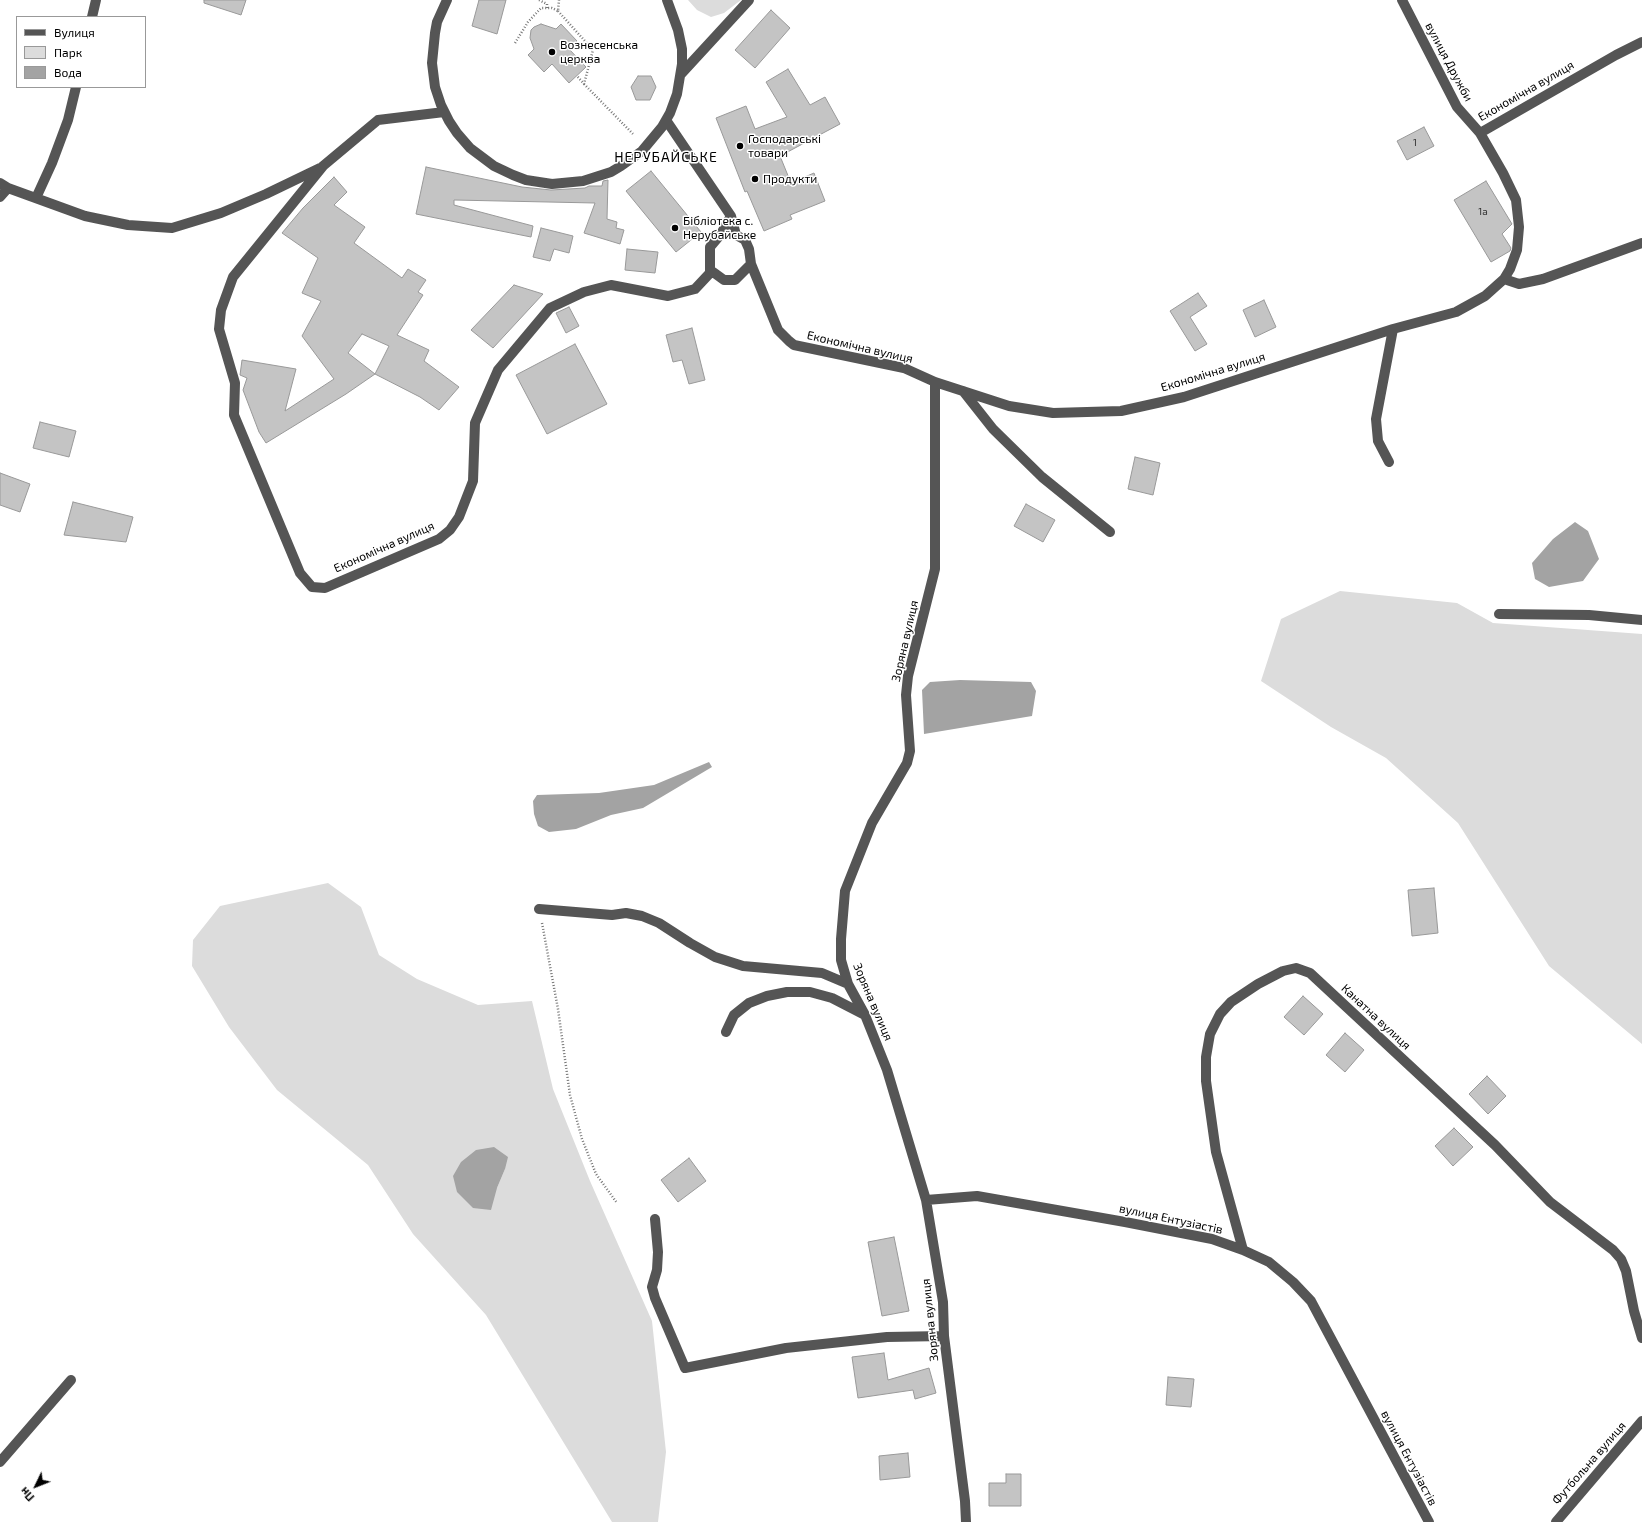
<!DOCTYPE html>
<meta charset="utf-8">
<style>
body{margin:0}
#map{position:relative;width:1642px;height:1522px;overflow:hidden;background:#fff;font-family:"Exo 2",sans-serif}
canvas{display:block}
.legend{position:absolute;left:16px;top:16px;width:130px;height:72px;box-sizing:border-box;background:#fff;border:1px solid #999;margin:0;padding:5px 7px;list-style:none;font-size:12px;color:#000}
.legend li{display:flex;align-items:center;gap:8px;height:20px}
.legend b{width:20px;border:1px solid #999}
.north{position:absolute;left:16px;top:1466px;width:40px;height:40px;-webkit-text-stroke:3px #fff;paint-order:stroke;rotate:227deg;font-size:11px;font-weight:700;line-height:16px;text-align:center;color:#000}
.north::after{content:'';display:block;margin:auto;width:14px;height:18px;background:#000;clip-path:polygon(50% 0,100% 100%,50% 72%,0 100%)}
</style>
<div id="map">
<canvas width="1642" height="1522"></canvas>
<ul class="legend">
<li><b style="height:5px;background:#555"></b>Вулиця</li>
<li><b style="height:11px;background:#dcdcdc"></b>Парк</li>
<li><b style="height:11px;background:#a3a3a3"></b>Вода</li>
</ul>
<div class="north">Пн</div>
</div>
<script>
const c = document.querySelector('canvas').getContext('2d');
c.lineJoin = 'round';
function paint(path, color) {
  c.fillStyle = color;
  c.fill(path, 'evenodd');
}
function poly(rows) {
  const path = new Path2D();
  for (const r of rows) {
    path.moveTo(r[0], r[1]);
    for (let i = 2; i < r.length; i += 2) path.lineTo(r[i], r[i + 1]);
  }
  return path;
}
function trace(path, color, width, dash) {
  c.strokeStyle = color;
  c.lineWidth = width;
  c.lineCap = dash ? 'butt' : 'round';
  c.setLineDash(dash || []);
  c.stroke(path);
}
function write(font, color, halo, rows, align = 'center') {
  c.font = font + ' "Exo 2",sans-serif';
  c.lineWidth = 3;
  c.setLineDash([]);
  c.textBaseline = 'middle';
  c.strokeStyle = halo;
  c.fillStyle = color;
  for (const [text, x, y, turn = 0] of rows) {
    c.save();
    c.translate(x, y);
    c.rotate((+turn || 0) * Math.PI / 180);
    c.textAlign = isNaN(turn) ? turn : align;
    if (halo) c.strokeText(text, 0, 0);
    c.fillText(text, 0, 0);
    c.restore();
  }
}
const green = poly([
 [688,0,741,0,724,13,711,17,697,10],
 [1340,591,1457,603,1493,623,1642,634,1642,1044,1549,966,1458,823,1386,758,1331,727,1261,681,1281,619],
 [328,883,361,907,379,955,417,979,478,1005,532,1001,553,1089,590,1181,652,1321,666,1452,658,1522,612,1522,486,1315,413,1234,368,1165,277,1090,229,1027,192,966,193,940,220,906],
 [461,1162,505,1169,497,1188]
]);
const water = poly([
 [1575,522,1588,531,1599,559,1583,581,1549,587,1535,579,1532,563,1553,539],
 [960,680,1031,682,1036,691,1032,716,924,734,922,690,930,682],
 [709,762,712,767,643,808,611,815,576,829,549,832,538,826,534,814,533,801,537,795,599,793,654,785],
 [494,1147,508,1157,505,1169,497,1188,491,1210,473,1208,457,1192,453,1176,461,1162,476,1150]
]);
const building = poly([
 [204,0,246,0,241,15,204,3,204,0],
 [479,0,506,0,497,34,472,26,479,0],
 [771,10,790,28,755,68,735,50,771,10],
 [541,24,556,29,561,24,577,41,569,49,586,67,569,83,552,64,544,72,528,55,534,49,530,38,531,30,534,27,541,24],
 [788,69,810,105,825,97,840,124,780,156,791,183,814,173,825,201,790,215,792,219,764,231,747,191,745,192,716,118,746,106,755,129,787,117,766,82,788,69],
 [638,76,651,76,656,87,650,100,636,100,631,87,638,76],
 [1424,127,1434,146,1407,160,1397,141,1424,127],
 [426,167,522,187,551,190,585,188,589,186,602,186,603,181,608,180,607,219,617,222,616,228,624,230,620,244,584,233,595,203,454,200,454,205,533,226,531,237,416,214,426,167],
 [651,171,701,232,676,252,626,191,651,171],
 [334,177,347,192,334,205,365,227,354,243,402,278,408,269,426,280,418,292,423,295,397,335,429,350,424,361,459,387,439,410,420,397,375,374,346,394,266,443,259,432,243,390,247,378,240,375,242,360,296,369,285,411,334,379,302,336,321,301,302,293,318,258,282,233,303,208,334,177],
 [362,334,389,346,375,374,348,353,362,334],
 [1486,181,1512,224,1502,234,1511,248,1510,251,1491,262,1454,200,1486,181],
 [541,228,573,236,569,253,554,249,550,261,533,257,541,228],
 [627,249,658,252,655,273,625,270,627,249],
 [514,285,543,294,493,348,471,330,514,285],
 [1198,293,1207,306,1190,317,1207,344,1195,351,1170,311,1198,293],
 [1264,300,1276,327,1255,337,1243,310,1264,300],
 [569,307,579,326,566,333,556,313,569,307],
 [692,328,705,380,689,384,682,360,673,362,666,335,692,328],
 [575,344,607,404,547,434,516,375,575,344],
 [40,422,76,431,69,457,33,448,40,422],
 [1135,457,1160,463,1153,495,1128,489,1135,457],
 [0,473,30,484,20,512,0,505,0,473],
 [73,502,133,517,126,542,64,535,73,502],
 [1026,504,1055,520,1043,542,1014,526,1026,504],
 [1434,888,1438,933,1412,936,1408,890,1434,888],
 [1303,996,1323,1014,1304,1035,1284,1017,1303,996],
 [1345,1033,1364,1050,1345,1072,1326,1055,1345,1033],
 [1487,1076,1506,1096,1488,1114,1469,1094,1487,1076],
 [1454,1128,1473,1147,1453,1166,1435,1146,1454,1128],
 [689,1158,706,1181,678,1202,661,1180,689,1158],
 [894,1237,909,1311,882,1316,868,1242,894,1237],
 [884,1353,888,1380,929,1368,936,1393,915,1399,913,1390,858,1398,852,1357,884,1353],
 [1168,1377,1194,1379,1191,1407,1166,1405,1168,1377],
 [908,1453,910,1477,880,1480,879,1456,908,1453],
 [1006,1474,1021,1474,1021,1506,989,1506,989,1483,1006,1483,1006,1474]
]);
const path = poly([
 [539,0,547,4,547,8],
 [558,11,593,50,584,84,577,76],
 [515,43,528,22,541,8,552,8,558,11,559,0],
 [584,84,633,134],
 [542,923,558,1009,570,1095,582,1139,596,1174,617,1203]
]);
const minor = poly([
 [447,0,437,22,435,33,432,63,435,87,441,105,449,121,457,133,470,148,494,166,513,175,526,180,552,184,583,181,611,172,621,166,642,151,662,127,670,113,677,94,682,64,682,49,678,30,667,0],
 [1402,0,1457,107,1480,133],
 [92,17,96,0],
 [681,74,749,0],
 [444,112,378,120,323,166,233,277,221,310,219,329,235,383,234,415,300,573,312,587,325,588,439,539,450,530,459,517,473,481,475,423,498,370,550,308,584,292,611,285,668,296,695,289,710,273],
 [666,120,731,216,736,235,745,240,749,249,751,264,778,330,789,341,794,345,904,368,935,382,1009,406,1053,413,1121,411,1184,397,1393,329,1456,312,1485,296,1504,279,1510,269,1517,250,1519,227,1516,200,1503,173,1480,133,1616,55,1642,42],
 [0,183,8,188,85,216,128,225,172,228,221,213,266,194,320,168],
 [0,197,8,188],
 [36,198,52,163,68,120,76,87],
 [710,273,710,247,721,234,731,216],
 [710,273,713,272,724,280,735,280,751,264],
 [1504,279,1519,284,1543,279,1642,243],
 [935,382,935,569,908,676,906,695,910,751,907,763,872,823,845,891,841,939,841,960,848,984,865,1015,887,1070,926,1200,943,1302,944,1336,965,1501,966,1522],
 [963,391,993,429,1042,477,1110,532],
 [1389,462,1378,441,1376,419,1393,329],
 [1499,614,1589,615,1642,620],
 [539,909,612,915,626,913,642,916,659,923,690,943,715,957,743,966,822,973,848,984],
 [726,1032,734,1015,749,1003,767,996,787,992,810,992,832,998,865,1015],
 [926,1200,977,1196,1125,1222,1212,1239,1243,1250,1269,1262,1293,1282,1311,1301,1429,1522],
 [655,1219,658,1252,657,1270,652,1287,655,1298,685,1368,786,1348,887,1337,944,1336],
 [1243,1250,1216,1152,1206,1081,1206,1057,1210,1034,1220,1014,1231,1002,1258,984,1283,971,1296,968,1310,973,1495,1145,1550,1202,1613,1250,1621,1259,1626,1271,1634,1311,1642,1338],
 [0,1462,71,1380],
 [1556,1522,1642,1421]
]);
const markers = [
 [552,52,4,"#000"],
 [740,146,4,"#000"],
 [755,179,4,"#000"],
 [675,228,4,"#000"]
];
const numberNames = [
 ["1",1415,143],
 ["1а",1483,212]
];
const poiNames = [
 ["Вознесенська",560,45],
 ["церква",560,59],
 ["Господарські",748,139],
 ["товари",748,153],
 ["Продукти",763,179],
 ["Бібліотека с.",683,221],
 ["Нерубайське",683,235]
];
const streetNames = [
 ["вулиця Дружби",1449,62,62],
 ["Економічна вулиця",1526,91,-30],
 ["Економічна вулиця",860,347,13],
 ["Економічна вулиця",1213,372,-17],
 ["Економічна вулиця",384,547,-24],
 ["Зоряна вулиця",905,641,-77],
 ["Зоряна вулиця",873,1002,67],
 ["Канатна вулиця",1376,1017,43],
 ["вулиця Ентузіастів",1171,1219,12],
 ["Зоряна вулиця",930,1320,-96],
 ["вулиця Ентузіастів",1409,1458,62],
 ["Футбольна вулиця",1589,1463,-49]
];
const quarterNames = [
 ["НЕРУБАЙСЬКЕ",666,157]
];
paint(green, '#dcdcdc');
paint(water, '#a3a3a3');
paint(building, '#c4c4c4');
trace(building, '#999', 1);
trace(path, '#777', 2.5, [1, 2]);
trace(minor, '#555', 10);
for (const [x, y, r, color] of markers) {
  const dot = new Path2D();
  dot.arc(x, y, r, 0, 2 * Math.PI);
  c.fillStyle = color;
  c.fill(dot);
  trace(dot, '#fff', 1.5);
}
write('10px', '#313131', null, numberNames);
write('12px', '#000', '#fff', poiNames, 'left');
write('12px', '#000', '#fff', streetNames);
c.letterSpacing = '1px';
write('14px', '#000', '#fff', quarterNames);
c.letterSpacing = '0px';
</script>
